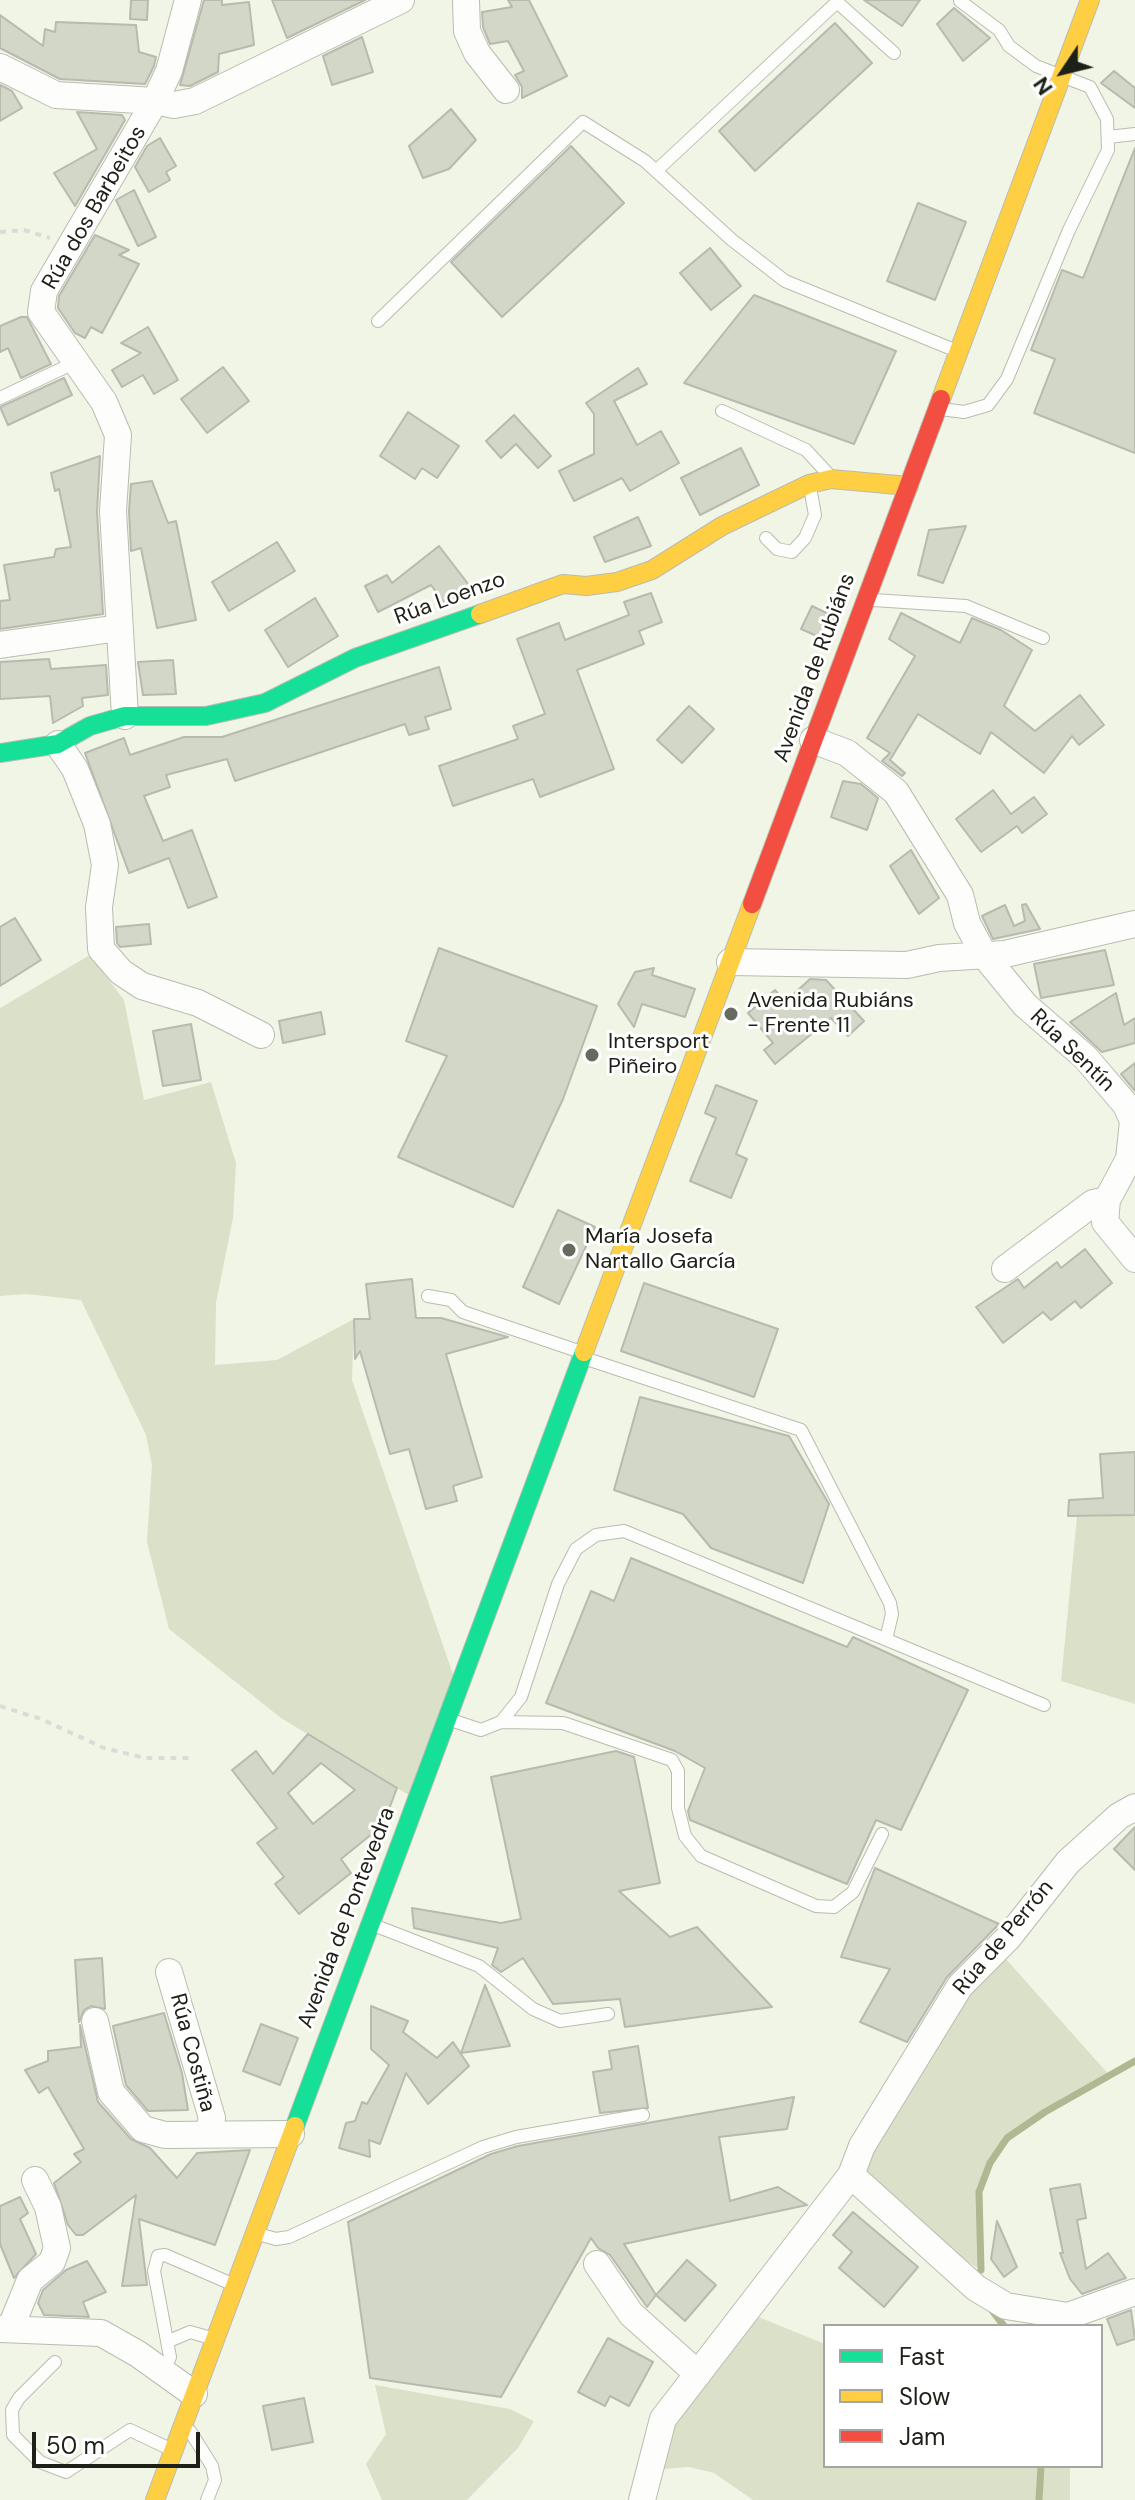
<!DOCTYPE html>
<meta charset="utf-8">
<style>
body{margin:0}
#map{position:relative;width:1135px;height:2500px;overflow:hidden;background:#f1f5e6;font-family:"DM Sans",sans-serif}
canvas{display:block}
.legend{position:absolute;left:823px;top:2324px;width:280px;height:144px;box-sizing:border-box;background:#fff;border:2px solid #a5a6a2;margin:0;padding:10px 14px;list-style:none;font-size:24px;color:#1d2016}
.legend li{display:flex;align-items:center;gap:16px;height:40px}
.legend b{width:40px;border:2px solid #a5a6a2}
.north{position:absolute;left:1023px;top:32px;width:80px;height:80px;-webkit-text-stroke:6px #fff;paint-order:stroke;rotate:235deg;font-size:22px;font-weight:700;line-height:32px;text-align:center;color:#1d2016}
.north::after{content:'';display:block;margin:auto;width:28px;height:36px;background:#1d2016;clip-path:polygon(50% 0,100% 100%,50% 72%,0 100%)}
.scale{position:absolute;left:32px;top:2432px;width:168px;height:36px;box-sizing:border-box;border:4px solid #1d2016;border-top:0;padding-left:10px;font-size:24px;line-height:28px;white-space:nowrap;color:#1d2016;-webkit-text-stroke:6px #fff;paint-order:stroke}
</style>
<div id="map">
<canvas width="1135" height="2500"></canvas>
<ul class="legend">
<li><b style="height:10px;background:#16e098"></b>Fast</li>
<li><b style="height:10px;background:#ffcf43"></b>Slow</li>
<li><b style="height:10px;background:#f24e42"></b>Jam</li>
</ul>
<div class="north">N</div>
<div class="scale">50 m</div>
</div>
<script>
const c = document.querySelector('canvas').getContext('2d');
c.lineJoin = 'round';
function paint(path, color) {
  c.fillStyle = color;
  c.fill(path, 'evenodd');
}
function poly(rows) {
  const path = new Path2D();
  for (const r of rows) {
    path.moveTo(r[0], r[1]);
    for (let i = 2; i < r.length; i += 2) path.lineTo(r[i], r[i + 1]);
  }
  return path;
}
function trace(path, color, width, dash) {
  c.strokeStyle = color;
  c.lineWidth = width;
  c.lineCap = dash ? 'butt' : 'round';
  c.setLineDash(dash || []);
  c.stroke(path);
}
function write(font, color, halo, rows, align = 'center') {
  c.font = font + ' "DM Sans",sans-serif';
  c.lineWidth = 6;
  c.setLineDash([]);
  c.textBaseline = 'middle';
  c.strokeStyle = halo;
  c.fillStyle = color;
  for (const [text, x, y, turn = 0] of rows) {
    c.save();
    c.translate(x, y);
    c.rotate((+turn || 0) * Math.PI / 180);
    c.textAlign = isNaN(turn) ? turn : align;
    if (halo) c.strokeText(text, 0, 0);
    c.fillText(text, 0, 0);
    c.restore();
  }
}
const green = poly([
 [90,955,124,1000,144,1100,211,1082,236,1163,233,1218,216,1303,215,1365,277,1360,354,1319,352,1380,458,1689,417,1800,281,1718,169,1629,147,1542,152,1465,146,1435,81,1300,26,1294,0,1296,0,1008],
 [1135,1515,1135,1704,1061,1681,1077,1517],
 [997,1949,1111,2077,1045,2112,1007,2138,990,2163,979,2192,981,2270,906,2224,851,2175],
 [746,2312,825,2344,825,2466,1070,2466,1070,2500,753,2500,714,2473,689,2467,650,2470,663,2419],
 [375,2385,510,2409,534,2421,518,2448,467,2500,382,2500,366,2464,386,2434]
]);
const stream = poly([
 [981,2270,979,2192,990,2163,1007,2138,1045,2112,1135,2061],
 [991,2309,1004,2326],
 [1039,2500,1041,2466]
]);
const building = poly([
 [131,0,148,0,147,20,130,19,131,0],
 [204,0,222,0,222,5,249,2,254,45,219,54,218,72,190,86,180,85,204,0],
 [272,0,365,0,287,38,272,0],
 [508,0,529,0,567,76,522,98,522,87,515,75,524,71,508,41,490,44,483,27,482,12,512,7,508,0],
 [864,0,920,0,902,26,864,0],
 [954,8,990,38,963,61,937,24,954,8],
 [0,15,43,46,45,29,55,32,56,22,136,25,139,52,156,57,154,66,145,84,60,79,0,48,0,15],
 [835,23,872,63,755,171,719,131,835,23],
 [362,37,373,72,332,85,323,56,362,37],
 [1114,71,1135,88,1135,108,1101,83,1114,71],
 [0,85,12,91,22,108,0,121,0,85],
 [451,109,476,140,449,169,423,178,409,146,451,109],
 [77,112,122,115,125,120,75,206,54,173,97,149,77,112],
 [160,138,176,166,166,172,170,180,149,192,135,167,147,146,160,138],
 [571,146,624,203,502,317,451,262,571,146],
 [1135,148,1135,453,1034,413,1055,359,1031,350,1062,270,1083,278,1135,148],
 [134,190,156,237,138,246,116,200,134,190],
 [918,203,966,222,935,300,887,281,918,203],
 [95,235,129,250,119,255,139,264,102,333,91,327,85,338,75,333,58,308,59,296,95,235],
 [710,248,741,286,711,310,680,273,710,248],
 [754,295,896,351,854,444,684,383,754,295],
 [21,317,27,317,51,364,21,378,8,348,0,352,0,326,21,317],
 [148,327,178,380,154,394,143,375,122,387,112,370,141,353,121,343,148,327],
 [223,367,249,401,207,433,181,399,223,367],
 [638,368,647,384,614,401,637,445,661,431,679,463,630,491,622,478,574,501,559,471,594,454,594,414,586,403,638,368],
 [64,378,72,395,8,425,0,407,64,378],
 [408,412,459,446,437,478,422,468,415,479,380,456,408,412],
 [514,415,551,456,538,468,516,444,501,458,486,441,514,415],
 [741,448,759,485,700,515,681,478,741,448],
 [100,456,97,512,103,614,0,629,0,601,10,600,4,565,54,557,56,549,71,547,59,489,55,491,51,473,100,456],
 [152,481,168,523,176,521,196,620,157,628,141,548,131,551,129,511,131,484,152,481],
 [638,517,651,546,605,562,594,537,638,517],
 [966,526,943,583,918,575,929,530,966,526],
 [277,542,295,571,229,611,212,582,277,542],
 [439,546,472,589,445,604,431,585,378,612,365,586,387,575,392,583,439,546],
 [651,593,662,622,639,631,644,644,577,670,614,769,540,797,533,779,453,806,439,766,518,739,513,726,545,714,517,639,559,623,565,640,629,615,624,602,651,593],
 [315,598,338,636,288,667,265,630,315,598],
 [812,606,835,617,826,640,801,629,812,606],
 [901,613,960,643,972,618,1001,630,1032,650,1004,706,1035,731,1080,695,1104,725,1079,745,1072,736,1044,773,991,732,980,754,918,714,890,760,905,773,902,776,882,761,890,753,867,738,915,656,889,639,901,613],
 [49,659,51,669,106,665,108,695,82,698,83,706,53,723,50,696,0,699,0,662,49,659],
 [173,660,176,694,143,695,138,662,173,660],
 [439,667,451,709,425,717,429,729,409,735,405,724,235,781,227,759,166,775,170,787,144,796,163,841,192,830,217,897,188,908,169,858,129,873,85,753,124,738,130,755,184,737,222,737,439,667],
 [689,706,714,729,682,763,657,740,689,706],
 [843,781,861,784,878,798,867,830,831,817,843,781],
 [993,790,1011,814,1034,797,1047,814,1022,833,1017,826,981,852,956,819,993,790],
 [911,850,939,898,919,914,890,866,911,850],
 [1026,904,1040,929,993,939,982,916,1005,905,1014,926,1025,921,1022,905,1026,904],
 [15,918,41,960,0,986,0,927,15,918],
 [149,924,151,944,120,947,117,943,116,927,149,924],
 [439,948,597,1006,563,1099,513,1207,398,1157,447,1056,406,1041,439,948],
 [1105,950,1114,985,1041,998,1034,964,1105,950],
 [654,968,652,975,695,989,685,1017,642,1004,634,1027,618,1004,635,972,654,968],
 [810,979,826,980,864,1021,848,1036,831,1018,775,1064,764,1050,773,1043,748,1013,775,990,785,1002,810,979],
 [1116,993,1124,1025,1135,1018,1135,1043,1102,1052,1070,1022,1116,993],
 [321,1012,325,1034,283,1043,279,1021,321,1012],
 [191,1024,201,1080,163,1086,153,1031,191,1024],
 [1135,1063,1135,1091,1121,1074,1135,1063],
 [716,1085,757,1101,736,1154,747,1159,731,1198,690,1181,716,1118,705,1113,716,1085],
 [558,1210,595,1227,559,1304,523,1287,558,1210],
 [1085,1249,1112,1283,1081,1308,1075,1301,1051,1320,1043,1312,1003,1343,976,1307,1018,1279,1024,1288,1057,1262,1061,1268,1085,1249],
 [412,1279,416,1318,441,1318,508,1337,446,1354,482,1477,453,1486,457,1501,426,1509,409,1449,390,1454,360,1351,355,1359,354,1319,370,1319,366,1284,412,1279],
 [644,1283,778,1329,754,1397,621,1351,644,1283],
 [640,1397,789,1436,829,1504,803,1583,711,1548,683,1514,614,1490,640,1397],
 [1135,1452,1135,1515,1068,1516,1069,1500,1103,1498,1100,1454,1135,1452],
 [631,1558,847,1647,853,1637,968,1690,901,1830,876,1820,847,1884,690,1820,688,1811,705,1768,675,1751,546,1703,591,1591,614,1601,631,1558],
 [308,1734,397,1788,383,1825,341,1859,351,1873,299,1914,275,1884,284,1877,257,1843,277,1828,232,1770,256,1751,273,1774,308,1734],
 [321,1763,355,1790,313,1824,288,1793,321,1763],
 [616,1751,634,1757,660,1883,619,1891,670,1937,697,1927,772,2007,625,2027,620,1999,553,2004,523,1958,501,1972,492,1965,498,1948,414,1928,412,1908,501,1923,521,1919,491,1777,616,1751],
 [1135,1827,1135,1870,1114,1849,1135,1827],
 [875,1868,999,1924,947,1977,907,2042,860,2022,890,1969,841,1957,875,1868],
 [102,1958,105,2009,91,2006,84,2010,79,2022,75,1960,102,1958],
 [485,1985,510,2046,461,2053,485,1985],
 [371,2006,408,2021,403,2032,437,2058,453,2042,469,2066,428,2104,406,2073,380,2144,369,2140,370,2157,339,2148,346,2123,355,2121,362,2102,367,2104,389,2065,371,2049,371,2006],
 [164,2013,182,2073,188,2110,148,2111,126,2085,113,2026,164,2013],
 [261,2024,298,2038,280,2085,243,2071,261,2024],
 [80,2025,98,2102,131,2139,150,2148,177,2178,197,2153,250,2150,215,2245,139,2219,147,2285,122,2286,136,2195,83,2235,76,2235,68,2225,54,2183,81,2162,74,2154,84,2149,48,2087,39,2093,25,2070,48,2061,48,2051,81,2047,80,2025],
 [638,2046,648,2108,600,2113,593,2072,612,2069,609,2051,638,2046],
 [794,2097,787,2129,719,2137,730,2201,778,2187,807,2205,624,2244,656,2295,647,2307,610,2255,598,2248,591,2238,501,2397,370,2378,348,2222,491,2154,518,2146,794,2097],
 [1080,2184,1086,2218,1077,2220,1086,2269,1108,2253,1126,2278,1082,2294,1070,2279,1060,2253,1063,2253,1050,2189,1080,2184],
 [20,2197,28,2213,20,2219,36,2254,14,2278,0,2244,0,2206,20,2197],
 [853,2212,918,2267,884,2307,839,2268,852,2252,833,2235,853,2212],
 [997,2221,1017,2267,1004,2277,991,2259,997,2221],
 [687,2260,716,2285,685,2321,656,2295,687,2260],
 [87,2261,106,2292,83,2302,89,2317,44,2315,38,2303,43,2290,66,2270,87,2261],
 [1131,2310,1135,2339,1117,2345,1107,2319,1131,2310],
 [608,2338,653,2362,629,2406,610,2396,605,2406,578,2392,608,2338],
 [304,2398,313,2442,272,2450,263,2406,304,2398]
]);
const path = poly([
 [0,232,24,230,50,238],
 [0,1706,41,1719,104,1748,145,1758,194,1758]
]);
const lane = poly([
 [1108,137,1135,134],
 [656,171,837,2,894,53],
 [378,321,583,122,645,161,732,240,785,281,952,349],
 [0,398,76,362],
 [941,409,964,412,988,405,1007,379,1069,230,1108,150,1107,119,1090,87,1036,66,1009,46,999,30,960,1],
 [722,411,806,450,830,476],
 [766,538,777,549,792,552,805,538,815,515,810,487],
 [873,600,966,606,1043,638],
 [428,1296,451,1300,463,1312,581,1352],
 [587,1359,801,1430,890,1603,892,1614,886,1639],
 [454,1721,481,1730,501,1722,521,1697,558,1584,576,1549,596,1535,624,1531,1044,1705],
 [501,1722,563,1723,672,1760,678,1771,678,1808,685,1836,701,1856,816,1906,834,1907,853,1892,882,1834],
 [376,1926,479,1966,533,2009,560,2021,608,2014],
 [258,2234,276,2239,289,2237,483,2147,516,2137,643,2115],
 [169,2341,190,2332,211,2338],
 [55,2362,19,2398,12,2410,13,2435,40,2462,66,2472,130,2430,170,2449],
 [163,2373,170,2357,154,2271,158,2256,165,2255,232,2284],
 [190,2431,212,2466,215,2480,207,2500]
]);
const street = poly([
 [466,0,467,31,477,53,506,90],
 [0,67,56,95,155,101,169,71,188,0],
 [0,645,119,628],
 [125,716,113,511,118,435,104,402,41,312,44,291,155,101,174,105,195,101,401,0],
 [813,740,847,753,896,792,960,895,967,923,984,955,1025,1005,1085,1057,1126,1105,1133,1121,1129,1159,1107,1200,1105,1222,1135,1259],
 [58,744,75,769,97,824,105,865,99,907,101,949,121,972,142,986,198,1003,261,1035],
 [730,962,907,965,939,958,1005,954,1135,924],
 [1005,1269,1093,1203,1107,1200],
 [169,1972,212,2118,208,2134],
 [95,2021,111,2092,143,2129,165,2135,291,2134],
 [851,2175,976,2288,1006,2306,1068,2316,1135,2292],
 [597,2264,631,2314,698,2374],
 [11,2327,30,2280,52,2262,57,2248,48,2207,35,2180],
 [0,2329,101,2333,138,2354,194,2394],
 [642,2500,663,2419,851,2175,862,2146,960,1986,1008,1938,1068,1862,1119,1816,1135,1807]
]);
const fast = poly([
 [0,753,58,744,90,726,125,716,206,716,265,703,355,658,480,614],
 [295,2126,584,1352]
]);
const slow = poly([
 [941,399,1090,0],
 [480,614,563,584,586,586,617,582,652,570,722,526,809,484,831,479,909,486],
 [584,1352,752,904],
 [155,2500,295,2126]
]);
const jam = poly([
 [752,904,941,399]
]);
const markers = [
 [731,1014,8,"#676b5f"],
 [592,1055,8,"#676b5f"],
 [569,1250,8,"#676b5f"]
];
const streetNames = [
 ["Rúa dos Barbeitos",95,208,-60],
 ["Rúa Loenzo",450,599,-20],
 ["Avenida de Rubiáns",815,668,-70],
 ["Rúa Sentín",1072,1051,44],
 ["Avenida de Pontevedra",347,1918,-69],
 ["Rúa de Perrón",1004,1938,-50],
 ["Rúa Costiña",192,2053,75]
];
const poiNames = [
 ["Avenida Rubiáns",747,1001],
 ["- Frente 11",747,1026],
 ["Intersport",608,1042],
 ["Piñeiro",608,1067],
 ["María Josefa",585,1237],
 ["Nartallo García",585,1262]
];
paint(green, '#dae1c8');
trace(stream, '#aeb891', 7);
paint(building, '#d3d7c7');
trace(building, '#b7baae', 2);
trace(lane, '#b9bcb1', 14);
trace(street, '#b9bcb1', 28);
trace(fast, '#b9bcb1', 20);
trace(slow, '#b9bcb1', 20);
trace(jam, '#b9bcb1', 20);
trace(path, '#dadcd8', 4, [6, 6]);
trace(lane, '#fdfefb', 12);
trace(street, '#fdfefb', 26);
trace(fast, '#16e098', 18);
trace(slow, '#ffcf43', 18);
trace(jam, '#f24e42', 18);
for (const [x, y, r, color] of markers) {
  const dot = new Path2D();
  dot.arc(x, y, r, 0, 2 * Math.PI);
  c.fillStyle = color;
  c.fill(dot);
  trace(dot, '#fff', 3);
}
write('22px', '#1d2016', '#fff', streetNames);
write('22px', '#1d2016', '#fff', poiNames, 'left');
</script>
